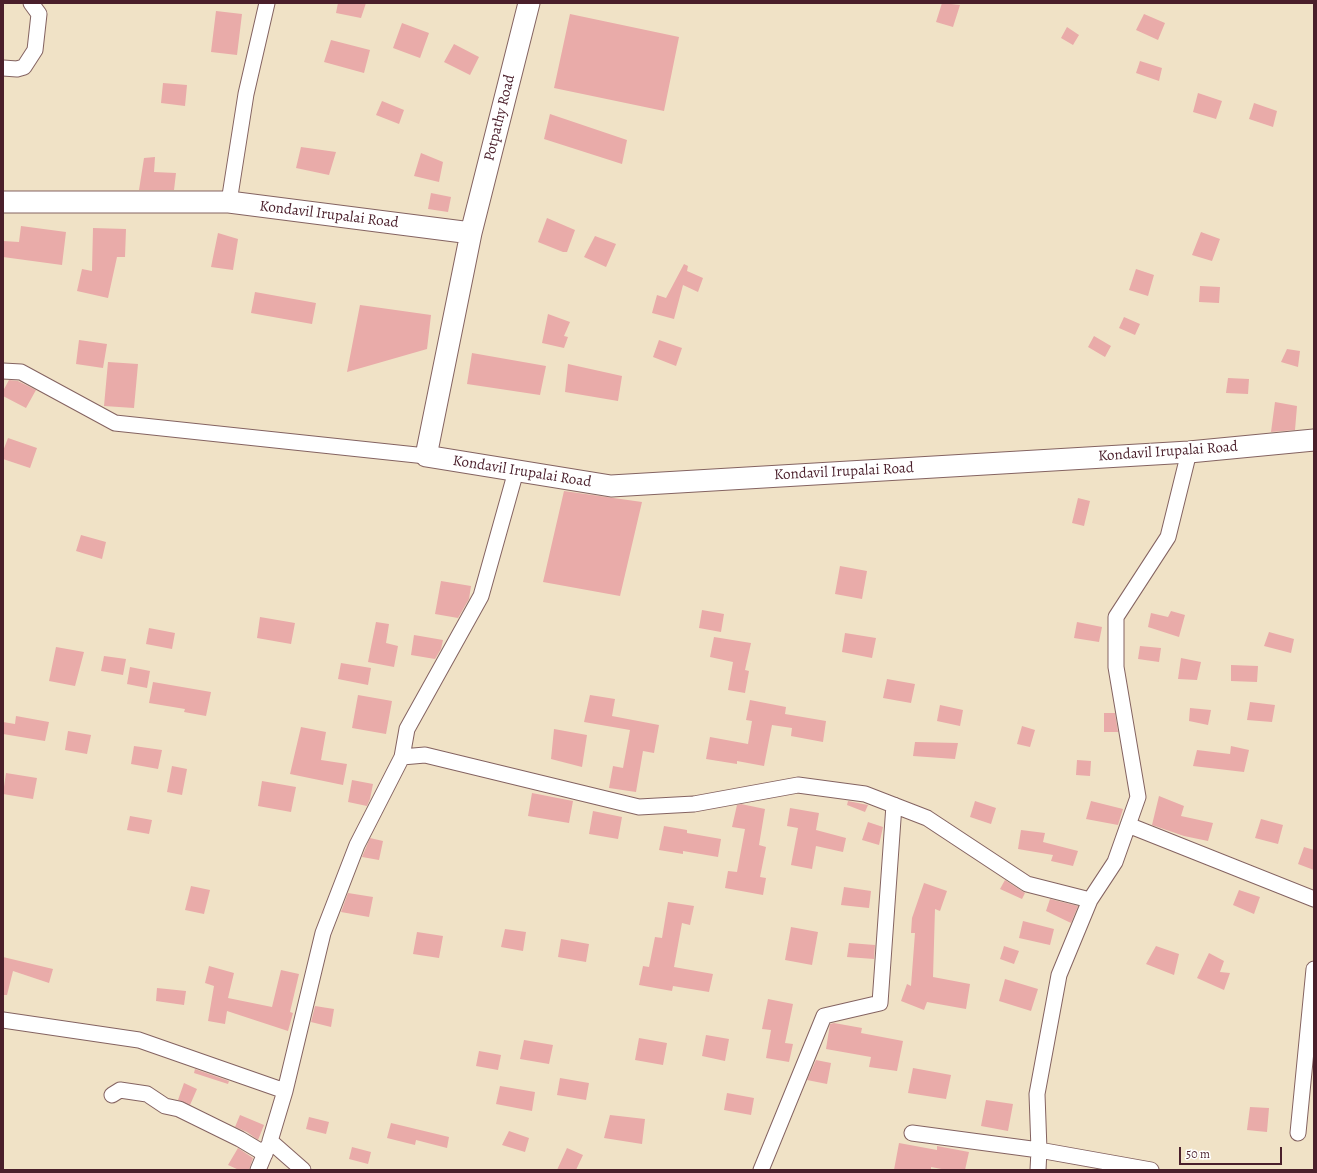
<!DOCTYPE html>
<style>
body{margin:0}
#map{position:relative;width:1317px;height:1173px;overflow:hidden;background:#f0e2c6;font-family:Alegreya,serif}
canvas{display:block}
.frame{position:absolute;inset:0;border:4px solid #4a1f2b;pointer-events:none}
.scale{position:absolute;left:1179px;top:1147px;width:103px;height:18px;box-sizing:border-box;border:2px solid #4a1f2b;border-top:0;padding-left:5px;font-size:12px;line-height:14px;white-space:nowrap;color:#4a1f2b;-webkit-text-stroke:3px #fff;paint-order:stroke}
</style>
<div id="map">
<canvas width="1317" height="1173"></canvas>
<div class="frame"></div>
<div class="scale">50 m</div>
</div>
<script>
const c = document.querySelector('canvas').getContext('2d');
c.lineJoin = 'round';
function paint(path, color) {
  c.fillStyle = color;
  c.fill(path, 'evenodd');
}
function poly(rows) {
  const path = new Path2D();
  for (const r of rows) {
    path.moveTo(r[0], r[1]);
    for (let i = 2; i < r.length; i += 2) path.lineTo(r[i], r[i + 1]);
  }
  return path;
}
function trace(path, color, width, dash) {
  c.strokeStyle = color;
  c.lineWidth = width;
  c.lineCap = dash ? 'butt' : 'round';
  c.setLineDash(dash || []);
  c.stroke(path);
}
function write(font, color, halo, rows, align = 'center') {
  c.font = font + ' Alegreya,serif';
  c.lineWidth = 4;
  c.setLineDash([]);
  c.textBaseline = 'middle';
  c.strokeStyle = halo;
  c.fillStyle = color;
  for (const [text, x, y, turn = 0] of rows) {
    c.save();
    c.translate(x, y);
    c.rotate((+turn || 0) * Math.PI / 180);
    c.textAlign = isNaN(turn) ? turn : align;
    if (halo) c.strokeText(text, 0, 0);
    c.fillText(text, 0, 0);
    c.restore();
  }
}
const building = poly([
 [338,3,366,3,361,18,336,13],
 [942,3,960,5,953,27,936,22],
 [216,11,242,14,237,55,211,52],
 [570,14,679,37,664,111,554,88],
 [1144,14,1165,23,1158,40,1136,30],
 [402,23,429,33,420,58,393,48],
 [1067,27,1079,35,1073,45,1061,38],
 [331,40,370,50,364,73,324,62],
 [454,44,479,57,470,75,444,62],
 [1140,61,1162,68,1159,81,1136,73],
 [163,83,187,85,185,106,161,103],
 [1198,93,1222,101,1216,119,1193,112],
 [382,101,404,110,399,124,376,115],
 [1254,103,1277,111,1273,127,1249,119],
 [550,114,627,140,622,164,544,139],
 [301,147,336,152,329,175,296,168],
 [421,153,443,162,439,182,414,176],
 [155,157,154,172,176,173,174,190,139,190,144,158],
 [431,193,451,197,448,212,428,209],
 [547,218,575,230,567,252,563,252,538,242],
 [21,226,66,232,62,265,3,257,3,241,19,242],
 [93,228,126,229,125,257,117,257,108,298,77,291,82,269,92,271],
 [1201,232,1220,239,1212,261,1192,255],
 [218,233,238,239,233,270,211,267],
 [595,236,616,244,606,267,584,257],
 [684,264,688,266,687,271,703,278,698,292,683,285,674,319,652,313,657,295,666,298],
 [1136,269,1154,275,1148,296,1129,290],
 [1200,286,1220,287,1219,303,1199,302],
 [255,292,316,303,312,324,251,313],
 [360,305,431,315,427,349,347,372],
 [548,314,570,322,564,336,568,337,564,348,542,343],
 [1124,317,1140,324,1135,335,1119,328],
 [1094,336,1111,346,1105,357,1088,347],
 [79,340,107,344,103,368,76,364],
 [659,340,682,348,676,366,653,357],
 [1287,349,1300,351,1298,367,1281,362],
 [472,353,546,366,540,395,467,384],
 [108,362,138,364,134,408,104,406],
 [568,364,622,376,618,401,565,392],
 [1228,378,1249,379,1248,394,1226,393],
 [9,380,18,381,36,390,26,408,3,396,3,391],
 [1275,402,1297,406,1295,430,1271,432],
 [8,438,37,448,30,468,3,459,3,451],
 [564,491,642,502,620,596,543,582],
 [1078,498,1090,501,1084,526,1072,523],
 [81,535,106,542,102,559,76,551],
 [840,566,867,571,862,599,835,594],
 [441,581,471,586,469,599,458,618,435,614],
 [702,610,724,614,721,632,699,628],
 [1171,611,1185,615,1179,637,1148,627,1151,613,1168,617],
 [260,617,295,623,291,644,257,638],
 [376,622,389,624,386,643,398,646,394,667,368,662],
 [1077,622,1102,627,1099,642,1074,638],
 [149,628,175,633,172,649,146,644],
 [1269,632,1294,639,1291,653,1264,646],
 [845,633,876,638,872,658,842,652],
 [414,635,443,640,441,649,435,659,411,655],
 [714,637,751,643,745,670,749,671,745,693,728,690,733,662,710,657],
 [1140,646,1161,648,1159,662,1138,659],
 [56,647,84,652,75,686,49,681],
 [104,656,126,659,123,675,101,671],
 [1181,658,1201,662,1197,680,1178,679],
 [341,663,371,668,368,685,338,679],
 [1231,665,1258,666,1257,682,1231,681],
 [130,667,150,671,147,688,127,684],
 [887,679,915,684,911,703,883,698],
 [153,682,211,692,206,716,184,712,185,709,149,703],
 [358,695,392,701,386,734,352,728],
 [590,695,615,699,612,716,659,725,654,753,643,751,636,792,609,788,613,766,623,768,630,730,584,722],
 [750,700,786,707,785,714,826,721,823,742,791,736,792,728,772,725,764,766,737,761,737,764,706,759,710,737,748,744,752,721,746,720],
 [1250,702,1275,705,1272,722,1247,720],
 [940,705,963,710,960,726,937,721],
 [1190,708,1211,710,1208,725,1189,721],
 [1104,713,1115,713,1118,732,1104,732],
 [16,716,49,722,45,741,3,734,3,722,15,724],
 [1022,726,1035,730,1030,747,1017,744],
 [301,727,326,732,321,760,347,764,343,785,290,774],
 [554,729,587,735,582,767,551,759],
 [68,731,91,735,87,754,65,750],
 [915,742,958,743,955,759,913,756],
 [134,746,162,750,158,769,131,764],
 [1231,746,1249,750,1244,772,1193,766,1197,750,1230,754],
 [1077,760,1091,761,1090,776,1076,775],
 [172,766,187,769,182,795,167,792],
 [6,773,37,778,33,799,3,794],
 [352,780,373,784,370,799,367,806,348,802],
 [262,781,296,787,291,812,258,806],
 [532,793,573,801,569,823,528,816],
 [1159,796,1184,806,1181,816,1213,823,1208,841,1184,836,1152,825],
 [848,801,868,805,865,812,847,805],
 [975,801,996,808,991,824,970,817],
 [1091,801,1123,809,1118,825,1086,819],
 [741,804,765,809,759,845,766,847,760,877,766,878,763,895,725,888,728,871,737,872,745,829,732,827,737,805],
 [790,808,819,813,816,830,846,838,843,852,816,846,812,869,791,865,798,828,787,826],
 [593,811,622,817,618,839,589,834],
 [130,816,152,820,149,834,127,830],
 [1261,819,1283,825,1278,844,1255,838],
 [868,822,883,827,879,845,862,840],
 [664,826,687,830,687,833,721,839,718,857,683,851,683,854,659,850],
 [1021,830,1045,833,1043,842,1078,851,1073,866,1051,861,1053,855,1018,849],
 [370,838,383,841,379,860,362,857],
 [1304,847,1314,850,1314,870,1298,864],
 [1005,880,1025,893,1022,899,1000,889],
 [924,883,947,891,940,911,935,909,933,977,970,984,966,1009,927,1002,924,1010,901,1001,907,984,911,986,915,933,911,933,912,918],
 [191,886,210,890,204,914,185,910],
 [844,887,871,891,869,908,841,905],
 [1239,890,1260,897,1254,914,1233,905],
 [348,893,373,897,369,917,341,912],
 [1050,899,1078,906,1071,923,1046,911],
 [668,902,694,906,690,925,682,923,674,967,713,974,709,992,673,986,672,991,639,985,643,966,649,967,655,937,662,938],
 [1023,921,1054,929,1050,945,1019,938],
 [791,927,818,932,812,965,785,960],
 [505,929,526,932,523,951,501,947],
 [417,932,443,936,439,958,413,954],
 [561,939,589,944,586,962,558,957],
 [849,943,875,945,874,959,847,957],
 [1004,946,1019,951,1014,964,1000,959],
 [1156,946,1179,954,1174,975,1146,964],
 [1209,953,1224,961,1220,972,1230,973,1224,990,1197,978],
 [3,957,53,969,49,983,13,971,7,995,3,995],
 [209,966,234,973,228,998,272,1007,281,970,299,974,290,1012,293,1013,288,1031,227,1011,225,1024,208,1021,214,986,205,983],
 [1005,979,1038,989,1031,1011,999,1001],
 [157,988,186,991,184,1005,156,1001],
 [768,999,793,1004,785,1043,793,1044,789,1062,766,1058,771,1030,762,1029],
 [315,1006,334,1009,331,1027,311,1022],
 [834,1023,862,1028,861,1033,903,1041,897,1071,869,1067,871,1057,826,1049,830,1024],
 [706,1035,729,1039,725,1061,702,1056],
 [639,1038,667,1043,663,1065,635,1060],
 [524,1040,553,1045,549,1064,520,1059],
 [479,1051,501,1055,498,1070,476,1066],
 [816,1060,831,1063,827,1084,807,1080],
 [913,1068,951,1075,946,1099,908,1093],
 [195,1069,229,1081,228,1084,194,1073],
 [560,1078,589,1083,586,1100,557,1095],
 [184,1083,197,1089,190,1105,178,1100],
 [500,1086,535,1092,532,1111,496,1104],
 [727,1093,754,1098,751,1115,724,1110],
 [986,1100,1013,1104,1008,1131,981,1126],
 [1250,1107,1269,1108,1267,1132,1247,1130],
 [240,1115,264,1125,258,1140,247,1132,235,1127],
 [610,1115,645,1119,642,1144,604,1138],
 [309,1117,329,1122,326,1134,306,1129],
 [391,1123,449,1137,447,1148,416,1140,415,1145,387,1138],
 [509,1131,529,1138,525,1152,502,1145],
 [899,1143,937,1150,937,1146,969,1152,965,1170,947,1170,931,1167,931,1170,894,1170],
 [352,1147,371,1152,368,1164,349,1159],
 [238,1148,253,1158,249,1170,239,1170,228,1165],
 [567,1148,583,1155,576,1170,557,1170]
]);
const street = poly([
 [3,68,17,69,24,67,35,50,39,14,31,3],
 [229,202,246,94,267,3],
 [3,371,21,372,115,423,426,456],
 [402,757,425,755,639,807,694,804,798,785,865,794,927,818,1027,884,1090,900],
 [1128,825,1314,899],
 [3,1020,139,1040,285,1091],
 [112,1095,120,1090,147,1094,165,1106,179,1109,240,1139,265,1154],
 [912,1133,1039,1150,1151,1170],
 [1298,1133,1314,969],
 [258,1170,268,1146],
 [303,1170,270,1141,285,1091,323,933,357,845,402,757,407,729,481,596,516,471],
 [761,1170,824,1016,880,1003,894,805],
 [1038,1170,1039,1150,1037,1094,1059,975,1090,900,1115,862,1138,797,1116,667,1116,617,1168,537,1189,452]
]);
const secondary = poly([
 [3,202,229,202,471,233,426,456,611,486,1189,452,1314,440],
 [471,233,529,3]
]);
const streetNames = [
 ["Potpathy Road",500,118,-76],
 ["Kondavil Irupalai Road",329,215,7],
 ["Kondavil Irupalai Road",1168,452,-4],
 ["Kondavil Irupalai Road",522,472,9],
 ["Kondavil Irupalai Road",844,472,-3]
];
paint(building, '#e9aba9');
trace(street, '#846361', 17);
trace(secondary, '#846361', 23);
trace(street, '#fff', 15);
trace(secondary, '#fff', 21);
write('15px', '#4a1f2b', '#fff', streetNames);
</script>
